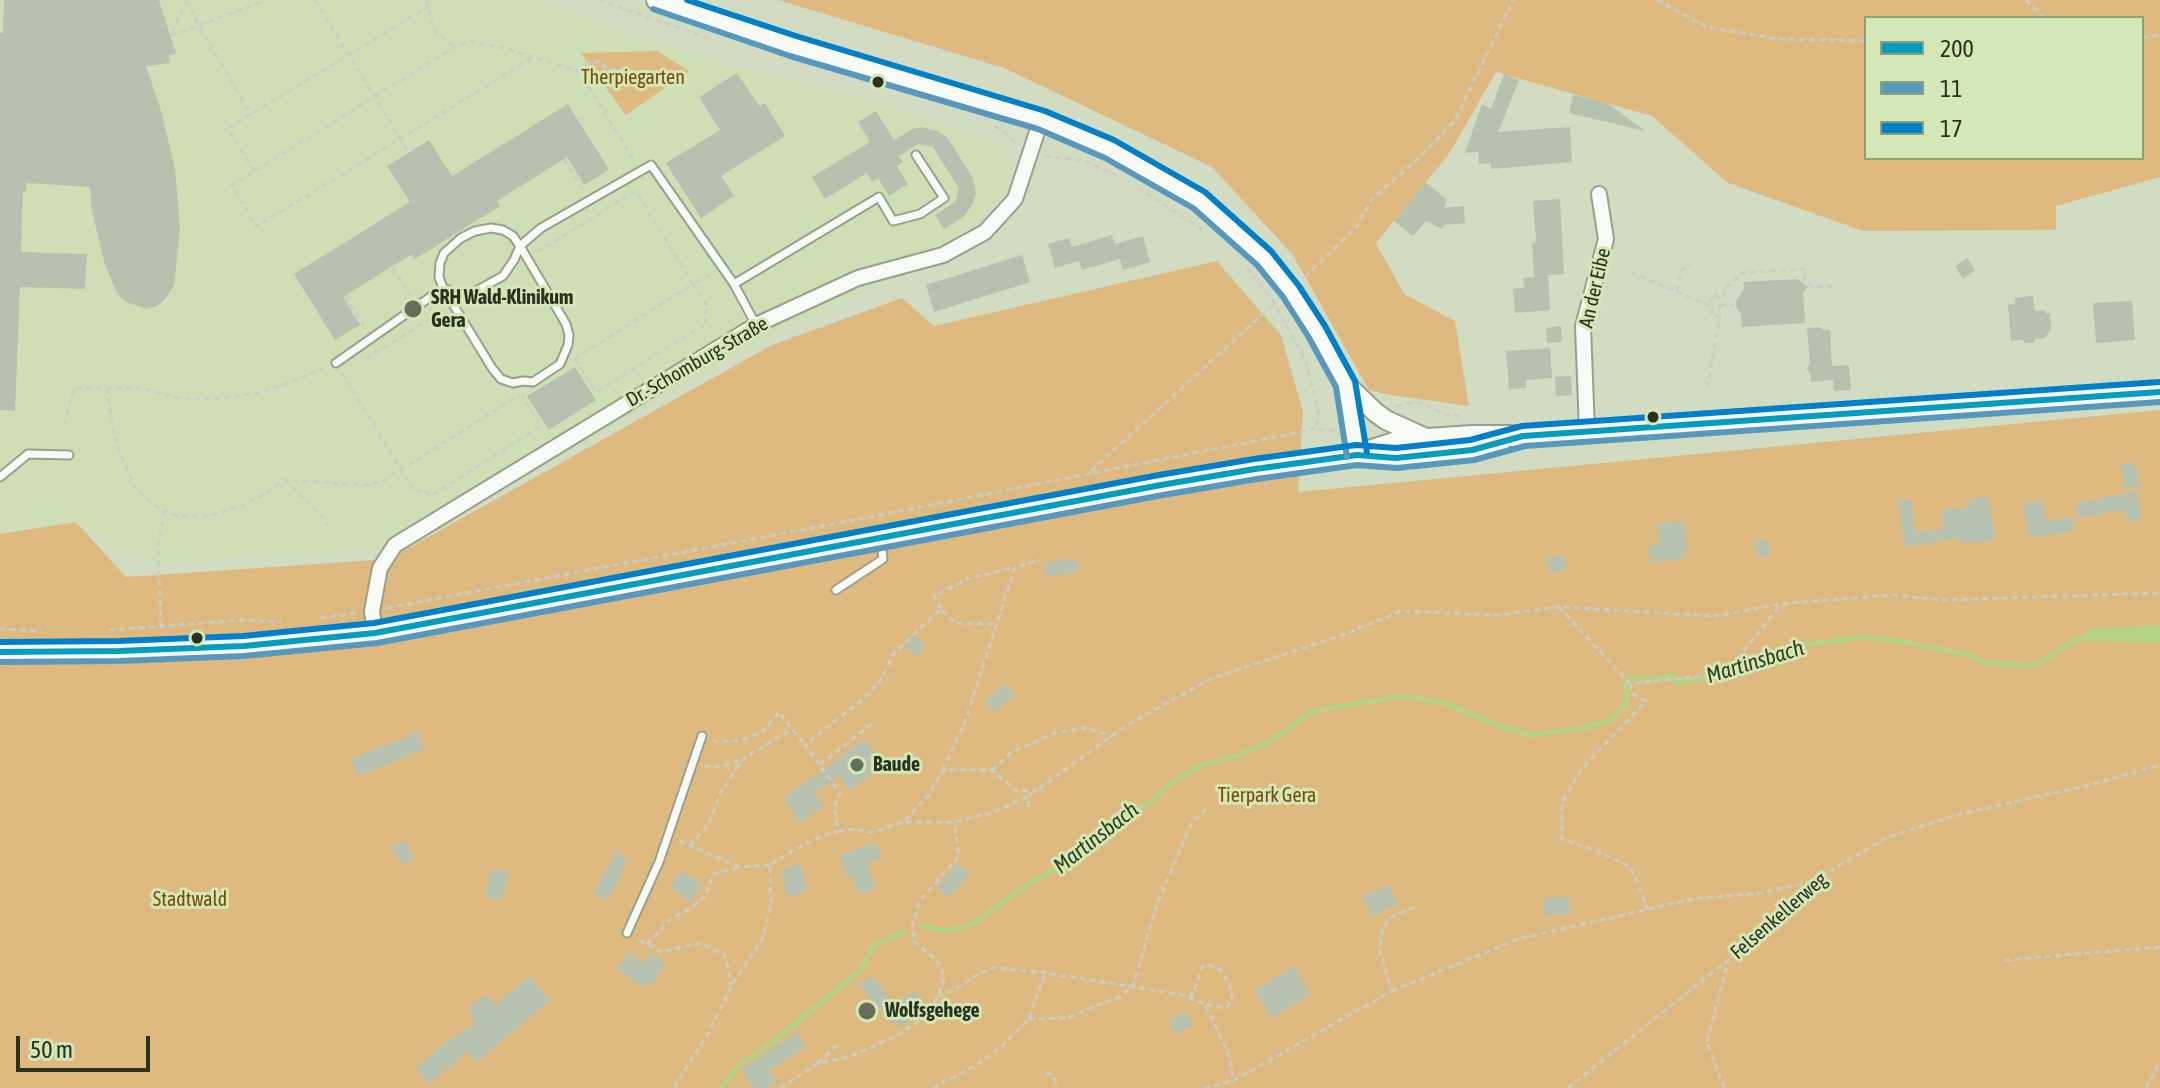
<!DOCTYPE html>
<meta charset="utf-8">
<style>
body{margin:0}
#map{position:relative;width:2160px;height:1088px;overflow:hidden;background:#d1dcc2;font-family:"Asap Condensed",sans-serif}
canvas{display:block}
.legend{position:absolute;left:1864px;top:16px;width:280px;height:144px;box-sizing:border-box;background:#d3e7b7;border:2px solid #8f9f7a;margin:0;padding:10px 14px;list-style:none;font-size:24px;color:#2a321f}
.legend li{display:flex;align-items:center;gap:16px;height:40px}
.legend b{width:40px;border:2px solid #8f9f7a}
.scale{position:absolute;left:16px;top:1036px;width:134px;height:36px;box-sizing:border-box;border:4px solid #2a321f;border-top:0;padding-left:10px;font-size:24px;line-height:28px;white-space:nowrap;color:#2a321f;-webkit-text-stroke:6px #d3e7b7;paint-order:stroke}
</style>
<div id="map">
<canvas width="2160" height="1088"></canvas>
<ul class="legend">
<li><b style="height:10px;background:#049dbc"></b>200</li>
<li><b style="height:10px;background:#5998bd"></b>11</li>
<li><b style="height:10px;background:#0080c8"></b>17</li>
</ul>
<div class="scale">50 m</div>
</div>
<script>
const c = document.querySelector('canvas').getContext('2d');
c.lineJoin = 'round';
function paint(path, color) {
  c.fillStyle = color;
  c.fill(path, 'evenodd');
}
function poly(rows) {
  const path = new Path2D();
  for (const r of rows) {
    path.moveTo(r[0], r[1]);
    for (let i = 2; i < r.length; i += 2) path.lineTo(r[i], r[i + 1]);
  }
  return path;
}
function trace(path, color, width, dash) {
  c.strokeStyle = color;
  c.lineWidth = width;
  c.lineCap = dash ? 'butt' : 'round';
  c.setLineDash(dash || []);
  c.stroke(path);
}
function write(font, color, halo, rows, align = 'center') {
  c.font = font + ' "Asap Condensed",sans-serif';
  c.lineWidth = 6;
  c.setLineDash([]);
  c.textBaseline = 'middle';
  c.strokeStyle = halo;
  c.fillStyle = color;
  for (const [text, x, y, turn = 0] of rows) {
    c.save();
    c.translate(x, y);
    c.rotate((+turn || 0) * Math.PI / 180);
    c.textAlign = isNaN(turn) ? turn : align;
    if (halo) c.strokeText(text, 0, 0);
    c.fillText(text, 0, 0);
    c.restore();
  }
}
const built = poly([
 [0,0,541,0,595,23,698,57,889,106,995,141,1009,167,1005,193,983,215,889,281,764,338,402,549,235,557,169,565,118,552,77,520,0,532]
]);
const green = poly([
 [778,0,2160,0,2160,177,2056,206,2056,230,1863,231,1728,183,1652,116,1496,72,1449,154,1376,243,1404,294,1455,321,1469,406,1391,395,1369,390,1293,255,1212,167,1004,68],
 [1866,18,2142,18,2142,158,1866,158],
 [657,51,689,71,626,115,581,53],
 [1217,261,1281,335,1303,412,1298,492,2160,410,2160,1088,0,1088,0,534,76,522,126,577,389,559,772,345,902,298,934,326]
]);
const water = poly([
 [2160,625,2160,643,2076,640,2091,629]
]);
const stream = poly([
 [921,926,949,931,974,923,1030,883,1076,857,1106,827,1150,802,1173,782,1205,764,1239,756,1274,739,1313,711,1402,696,1446,703,1497,725,1531,735,1583,728,1612,720,1627,702,1627,691,1625,685,1629,678,1657,679,1672,675,1676,683,1695,680,1737,672,1796,646,1865,637,1898,641,1964,654,1987,663,2034,666,2076,640,2081,639],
 [722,1088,738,1066,778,1038,862,969,873,947,903,932]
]);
const building = poly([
 [4,0,159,0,176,54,169,55,170,63,146,66,161,110,175,169,180,229,174,286,165,299,157,306,146,309,126,302,117,293,104,262,92,210,90,187,26,183,26,191,23,191,21,252,87,254,85,289,20,287,15,411,0,410,0,33,3,33],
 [737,73,759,106,765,103,785,136,721,176,734,196,701,218,666,163,720,130,699,97],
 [1504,74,1519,80,1498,132,1570,127,1572,162,1491,169,1491,163,1479,164,1478,152,1465,153,1482,104,1491,109],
 [1573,95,1606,102,1645,131,1569,113],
 [568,104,609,170,584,185,567,157,497,201,500,206,415,259,412,254,343,297,360,325,335,340,294,274,410,202,387,166,429,140,452,176],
 [876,111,894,140,912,129,923,127,937,131,948,138,973,179,976,193,972,206,963,217,944,229,935,215,955,202,959,188,933,147,918,144,899,156,903,162,897,166,908,184,889,196,878,178,872,182,867,173,825,199,812,177,870,142,858,122],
 [1426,182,1447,200,1444,208,1464,206,1465,223,1444,225,1442,229,1426,221,1413,236,1394,221],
 [1560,199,1564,274,1548,275,1550,310,1515,313,1513,289,1524,288,1523,278,1534,277,1532,243,1536,242,1533,201],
 [1112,235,1115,244,1143,236,1150,262,1123,270,1120,259,1082,270,1079,261,1055,268,1048,244,1069,238,1072,247],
 [1022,255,1030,282,934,312,926,285],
 [1967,258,1975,270,1963,279,1955,266],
 [1797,279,1808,287,1803,292,1805,323,1742,327,1741,314,1737,309,1736,301,1744,289,1743,282],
 [2033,296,2035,311,2045,310,2046,314,2050,313,2051,329,2045,338,2035,339,2034,343,2025,343,2022,340,2011,341,2008,305,2015,304,2015,298],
 [2132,301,2135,340,2096,343,2093,303],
 [1561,326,1562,342,1547,343,1546,328],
 [1820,327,1823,330,1830,330,1832,366,1849,365,1851,390,1834,391,1833,380,1811,382,1810,372,1806,369,1810,364,1807,328],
 [1550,348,1552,378,1526,380,1526,388,1509,389,1506,351],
 [575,367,596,400,549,430,527,396],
 [1571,376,1572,395,1556,396,1555,377],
 [2135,462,2140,487,2125,489,2121,464],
 [2137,491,2142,519,2127,522,2125,509,2078,518,2076,503],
 [1988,496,1996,540,1961,544,1960,538,1905,547,1898,501,1911,499,1916,533,1944,528,1941,512,1967,507,1966,500],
 [2043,500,2047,521,2073,517,2075,531,2032,537,2032,535,2029,535,2023,504],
 [1684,521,1687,552,1684,552,1685,558,1651,563,1648,546,1660,544,1657,524],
 [1769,540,1771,555,1757,557,1755,542],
 [1565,555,1567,570,1549,573,1547,557],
 [1076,558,1078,572,1046,577,1044,563],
 [915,635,926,647,916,657,905,645],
 [1005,683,1015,694,995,712,985,701],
 [418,732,425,749,358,776,351,759],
 [864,739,884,764,851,791,839,776,814,794,824,806,801,823,784,798,812,777,814,778],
 [405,840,415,860,402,866,392,846],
 [876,842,882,858,867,863,876,888,858,894,852,876,847,878,840,855],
 [617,848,627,863,608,901,594,894],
 [958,863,970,874,949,898,937,887],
 [801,864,807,892,787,897,781,869],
 [492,868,509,872,502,900,485,896],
 [681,871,703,885,693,900,687,900,670,886],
 [1389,885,1398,904,1372,916,1363,897],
 [1569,897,1570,914,1544,915,1543,898],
 [628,952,644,963,650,953,666,964,652,985,647,982,643,987,617,970],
 [1294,966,1311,994,1272,1018,1255,990],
 [872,975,895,1005,914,990,927,1006,901,1027,897,1022,893,1024,859,985],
 [530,976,550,1000,476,1063,467,1052,429,1084,415,1068,453,1036,455,1038,474,1023,469,1008,485,994,495,1005],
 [1186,1012,1193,1026,1175,1034,1169,1019],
 [797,1032,806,1046,769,1071,777,1082,768,1088,754,1088,741,1070]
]);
const path = poly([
 [187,0,198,24,251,115],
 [315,0,409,153],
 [426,0,432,24,436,33,455,47],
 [599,0,708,38],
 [1657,0,1706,27,1780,39,1866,41],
 [2026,0,2044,18],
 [172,33,186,0],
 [171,36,266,0],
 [2142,38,2160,34],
 [532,58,256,227,232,185,455,47,469,41,504,48,577,71,581,75,634,160],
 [577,71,588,63,600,61,608,70,627,69],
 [995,126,1005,132,1016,144],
 [1045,156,1085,161,1117,176],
 [564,159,583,190],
 [254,171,228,128,428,7],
 [1138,188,1202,229],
 [537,252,636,191,693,284,576,358],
 [393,267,410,296],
 [1247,268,1274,303,1306,362,1318,408,1317,425],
 [1631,272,1712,307],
 [1305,277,1357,226,1373,198,1419,158,1455,120,1513,0],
 [1677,291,1682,270,1691,264],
 [345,296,365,328],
 [1720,305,1734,305],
 [1720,316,1712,316,1711,296,1725,295,1724,290,1741,273,1804,269,1805,280,1812,287,1835,286],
 [366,359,444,310],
 [575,359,596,392,707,323,704,317,706,310,709,308,693,284,711,274],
 [342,373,414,491,424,490,431,496,541,426,522,395],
 [107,388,113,429,120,453,135,487,145,498,161,509,175,515,191,516,207,516,240,507,268,492,284,480,368,485,385,480,519,395],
 [1707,388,1720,316,1719,296],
 [1397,406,1414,402,1421,403,1447,415,1462,416],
 [64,425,74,388,141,388,183,399,216,399,263,392,326,368],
 [1091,471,1275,303],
 [284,480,318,512,328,525],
 [1559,607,1630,684,1727,673,1780,605],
 [387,608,849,521,1306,431,1317,427,1322,430,1337,430],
 [941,609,934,596,967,579,1015,567],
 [320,618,356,613],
 [161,626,158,550,164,511],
 [0,629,41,631],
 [109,630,242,620,281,622],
 [1630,684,1632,693,1646,701,1581,770,1562,803,1562,839,1597,851,1631,867,1648,910],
 [713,740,717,742,742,740,763,731,779,712,805,745],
 [820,765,875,721],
 [704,766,719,767,740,760],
 [943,770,965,722,1015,567,1040,560],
 [992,770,1012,752,1055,733,1084,728,1112,736],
 [1028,807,1030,795],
 [905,820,929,795,943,770,991,770,1017,791,1037,790],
 [838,831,855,829,873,832,903,822,954,822,997,811,1030,795,1124,727,1212,678,1343,635,1401,611,1496,615,1559,607,1717,616,1780,604,1892,595,1945,600,2160,593],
 [679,841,740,867,770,865],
 [690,846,708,825,722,790,743,759,792,729],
 [639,940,661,952,699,943,725,955,732,985],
 [647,944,671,918,683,913,705,897,713,874,740,867],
 [2005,960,2160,947],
 [1392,991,1518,939,1693,899,1761,893,1810,882],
 [938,997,959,987,978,974,994,968,1040,972,1183,995,1202,1003,1209,1012,1230,1058,1233,1081],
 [1190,998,1198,981,1201,968,1205,965,1215,966,1221,971,1229,983,1232,995,1231,1002,1227,1007,1217,1007,1202,1003],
 [1029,1019,1067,1018,1121,996,1133,986,1157,904,1191,824,1209,806],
 [818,1063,839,1043],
 [1046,1073,1053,1075,1057,1088],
 [675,1088,677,1082,709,1032,732,985,762,940,771,905,770,865,792,851,820,837,838,831,834,807,840,793,805,745,863,699,880,682,893,654,941,609,955,623,997,624],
 [780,1088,818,1063,849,1057,896,1036,921,1020,932,1007,943,984,943,975,941,965,915,942,912,928,919,902,959,856,954,822],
 [933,1088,978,1064,1002,1046,1029,1019,1045,973],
 [1204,1088,1233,1081,1392,991,1380,952,1382,931,1390,918,1417,906],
 [1568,1088,1728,960,1813,881,1888,837,1964,813,2094,784,2160,765],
 [1724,1088,1707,1042,1728,960],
 [2146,1088,2160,1062]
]);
const service = poly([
 [520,246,566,324,569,335,568,345,560,364,533,382,523,381,513,383,501,379,492,368,443,288,458,294,474,292,503,276,514,260,520,246],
 [734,284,879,197,893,221,920,214,944,198,916,155],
 [336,363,443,288,439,277,440,263,444,253,461,238,475,231,491,228,503,230,513,236,520,246,541,228,651,165,734,284,756,325],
 [0,477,28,454,69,455],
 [836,590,883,559,881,540],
 [627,933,659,862,702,736]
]);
const minor = poly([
 [1587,431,1583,326,1606,239,1599,194],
 [375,633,372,611,380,568,395,545,756,325,858,278,943,255,985,232,1015,199,1041,120]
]);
const tertiary = poly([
 [656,0,793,46,1041,120,1109,149,1199,200,1264,258,1291,291,1317,331,1346,384,1357,455],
 [1346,384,1375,412,1386,420,1428,439]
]);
const secondary = poly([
 [1369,456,1396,458,1472,450,1499,443],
 [0,652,119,651,244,646,375,633,1161,485,1255,469,1357,455,1394,443,1428,439,1472,436,1523,436,2160,392]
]);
const bus1 = poly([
 [0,652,119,651,244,646,375,633,1161,485,1255,469,1357,455,1396,458,1472,450,1523,436,2160,392]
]);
const bus2 = poly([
 [653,9,790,56,1038,129,1105,158,1193,208,1257,265,1283,297,1308,336,1336,387,1347,457],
 [0,662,119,661,244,656,377,643,1163,495,1257,479,1357,465,1397,468,1474,460,1525,446,2160,402]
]);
const bus3 = poly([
 [687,0,796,36,1045,111,1114,140,1205,192,1271,251,1299,286,1325,326,1355,381,1367,453],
 [0,642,119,641,243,636,374,623,1159,475,1254,459,1356,445,1396,448,1470,440,1522,426,2159,382]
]);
const markers = [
 [878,82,7,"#2a321f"],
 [413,309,10,"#646e58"],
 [1653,417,7,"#2a321f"],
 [197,638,7,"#2a321f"],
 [857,765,8,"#646e58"],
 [867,1011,10,"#646e58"]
];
const parkNames = [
 ["Therpiegarten",633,78],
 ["Tierpark Gera",1267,796],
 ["Stadtwald",190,900]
];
const streetNames = [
 ["An der Eibe",1595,288,-77],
 ["Dr.-Schomburg-Straße",697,362,-30],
 ["Felsenkellerweg",1779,916,-41]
];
const poiNames = [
 ["SRH Wald-Klinikum",431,298],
 ["Gera",431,321],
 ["Baude",873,765],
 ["Wolfsgehege",885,1011]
];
const waterNames = [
 ["Martinsbach",1755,662,-17],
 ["Martinsbach",1096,838,-38]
];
paint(built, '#cedfb5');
paint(green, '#deba81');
paint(water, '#b6d485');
trace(stream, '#b6d485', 5);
paint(building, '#b6c2af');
trace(service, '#98a08c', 11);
trace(minor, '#98a08c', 18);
trace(tertiary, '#98a08c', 22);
trace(secondary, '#98a08c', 24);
trace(path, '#cbcec7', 3, [6, 4]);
trace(service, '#f8faf6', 7);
trace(minor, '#f8faf6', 14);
trace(tertiary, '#f8faf6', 18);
trace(secondary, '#f8faf6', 20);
trace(bus1, '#049dbc', 6);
trace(bus2, '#5998bd', 6);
trace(bus3, '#0080c8', 6);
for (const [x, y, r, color] of markers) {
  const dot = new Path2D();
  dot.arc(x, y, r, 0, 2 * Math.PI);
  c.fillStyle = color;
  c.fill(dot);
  trace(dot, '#d3e7b7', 3);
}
write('20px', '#7c4a07', '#d3e7b7', parkNames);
write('20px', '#2a321f', '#d3e7b7', streetNames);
write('bold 20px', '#2a321f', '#d3e7b7', poiNames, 'left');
write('italic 22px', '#303f16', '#d3e7b7', waterNames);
</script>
